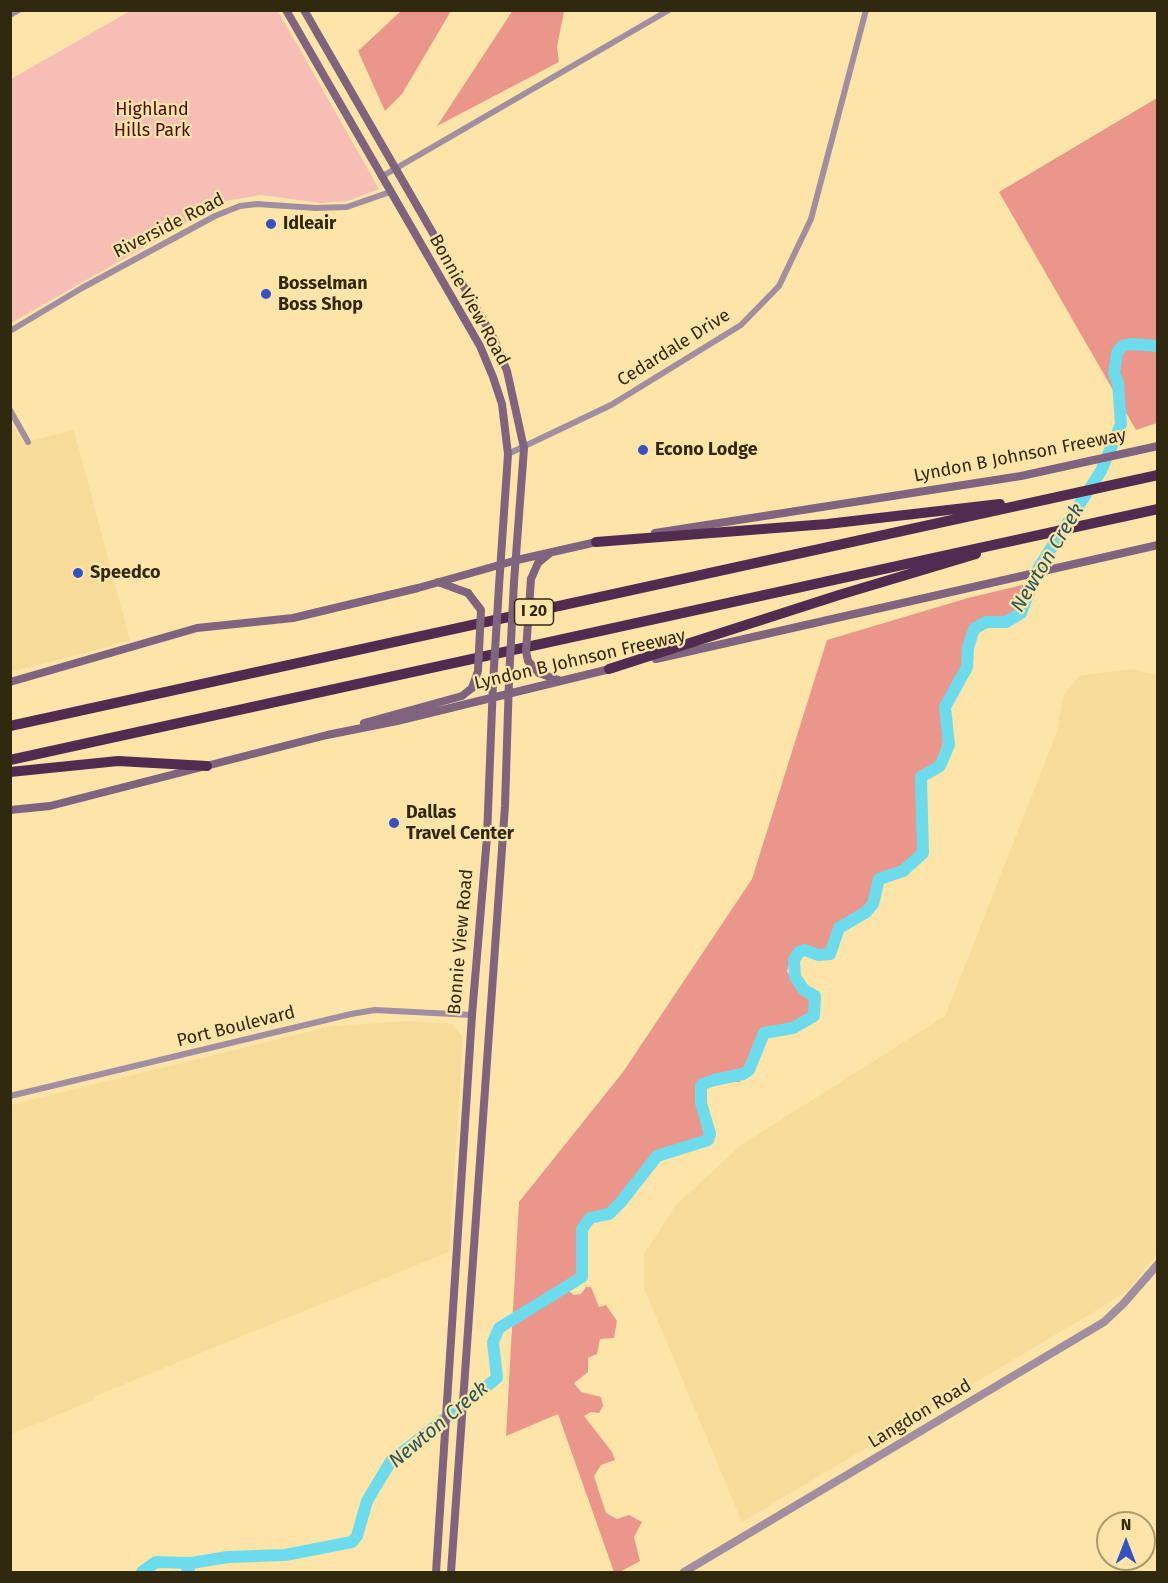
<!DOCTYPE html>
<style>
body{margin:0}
#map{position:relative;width:1168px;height:1583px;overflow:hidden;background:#fde5a9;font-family:"Fira Sans",sans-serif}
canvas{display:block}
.frame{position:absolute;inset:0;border:12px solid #312810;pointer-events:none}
.north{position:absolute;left:1096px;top:1511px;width:60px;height:60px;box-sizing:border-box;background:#fde5a9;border:2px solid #ab996c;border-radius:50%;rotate:0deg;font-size:16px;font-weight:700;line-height:24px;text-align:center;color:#312810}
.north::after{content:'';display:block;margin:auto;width:21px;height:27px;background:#3551c3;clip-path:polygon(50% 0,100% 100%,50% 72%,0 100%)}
</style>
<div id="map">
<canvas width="1168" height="1583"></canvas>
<div class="frame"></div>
<div class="north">N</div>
</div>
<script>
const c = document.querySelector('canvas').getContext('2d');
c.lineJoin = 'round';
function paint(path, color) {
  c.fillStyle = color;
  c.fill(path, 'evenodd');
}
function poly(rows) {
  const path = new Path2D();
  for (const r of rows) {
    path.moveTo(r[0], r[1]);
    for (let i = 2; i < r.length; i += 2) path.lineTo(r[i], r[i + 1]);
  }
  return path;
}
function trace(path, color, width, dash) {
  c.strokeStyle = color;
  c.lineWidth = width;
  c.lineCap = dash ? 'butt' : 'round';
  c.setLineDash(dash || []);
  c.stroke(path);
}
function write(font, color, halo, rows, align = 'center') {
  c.font = font + ' "Fira Sans",sans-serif';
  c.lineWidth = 4.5;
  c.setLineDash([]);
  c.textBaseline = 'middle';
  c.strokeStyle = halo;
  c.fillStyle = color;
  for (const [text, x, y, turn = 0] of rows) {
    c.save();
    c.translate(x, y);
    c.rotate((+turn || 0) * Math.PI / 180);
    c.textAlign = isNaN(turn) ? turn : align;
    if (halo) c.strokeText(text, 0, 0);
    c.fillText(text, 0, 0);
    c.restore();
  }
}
const built = poly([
 [10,421,23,443,74,430,130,641,11,672],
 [1130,669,1158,675,1157,1253,1127,1292,742,1522,644,1288,644,1254,675,1206,741,1145,945,1016,1057,732,1063,696,1079,676],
 [409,1021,452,1024,463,1037,449,1252,95,1396,92,1401,11,1434,11,1105,332,1026]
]);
const green = poly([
 [130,11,278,11,379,189,348,201,321,203,261,195,225,201,11,323,11,79]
]);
const forest = poly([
 [513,10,564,11,557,47,559,62,437,126],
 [401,11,451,11,402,94,385,111,358,51],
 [1157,98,1157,423,1136,430,999,192],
 [1031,583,1015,622,1003,628,993,626,975,632,964,644,961,677,941,709,945,734,935,772,918,782,917,820,923,836,920,854,902,874,878,878,868,908,836,927,828,955,817,959,799,953,791,958,787,971,800,993,809,998,811,1017,794,1029,760,1034,740,1074,740,1082,714,1082,695,1095,708,1133,702,1145,665,1154,657,1160,623,1204,611,1215,592,1223,580,1236,581,1274,566,1289,574,1295,581,1294,586,1287,591,1287,599,1307,606,1305,617,1321,614,1338,600,1339,597,1354,588,1358,588,1372,574,1383,581,1392,601,1397,603,1406,599,1413,591,1412,584,1416,612,1452,615,1460,601,1465,594,1476,606,1513,617,1519,629,1515,642,1522,634,1537,640,1561,620,1572,614,1572,558,1414,506,1436,519,1202,623,1072,752,879,827,640,968,598]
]);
const river = poly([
 [142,1572,156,1562,191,1563],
 [187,1572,191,1563,228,1557,285,1555,352,1542,357,1536,367,1501,391,1461,497,1378,493,1342,499,1328,582,1277,582,1229,590,1218,609,1214,621,1202,657,1156,708,1140,710,1134,701,1103,701,1085,714,1080,743,1074,749,1070,764,1033,793,1028,814,1016,815,996,804,990,795,977,794,960,799,952,805,950,818,955,830,954,839,928,866,912,873,904,879,879,903,871,923,853,921,777,940,766,949,745,945,707,967,667,968,648,974,629,986,622,1006,622,1021,613,1039,567,1101,471,1121,424,1118,383,1114,373,1117,353,1122,346,1131,344,1158,346]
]);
const minor = poly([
 [10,15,19,10],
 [381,177,669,10],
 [10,331,82,288,215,216,240,206,257,204,316,208,347,207,390,192],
 [10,410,28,442],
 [508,454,611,405,741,325,779,286,811,219,866,10],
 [10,1096,351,1014,375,1010,472,1015]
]);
const tertiary = poly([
 [684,1572,1104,1322,1124,1303,1158,1264]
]);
const secondary = poly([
 [286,10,480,346,493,377,502,404,508,454,499,586],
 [304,10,494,339,507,371,524,448,514,582],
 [655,533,1021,476,1158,446],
 [531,579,538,563,549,554],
 [438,582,468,593],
 [656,659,1158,545],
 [539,673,561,681],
 [10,682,197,628,293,618,418,588,517,560,601,541],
 [364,723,462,696,472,688],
 [10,810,50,806,327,735,397,721,614,668],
 [436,1572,472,1015,487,837,493,683],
 [451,1572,505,806,509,680]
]);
const motorway = poly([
 [596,542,827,524,1000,504],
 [609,669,839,595,976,554],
 [10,726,1158,475],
 [10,760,1158,509],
 [10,772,118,761,207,766]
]);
const secondaryBridge = poly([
 [531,579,526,651,528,661,539,673],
 [468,593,481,610,478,671,472,688],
 [509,680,514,582],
 [493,683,499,586]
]);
const markers = [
 [271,224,6,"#3551c3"],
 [266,294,6,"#3551c3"],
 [643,450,6,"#3551c3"],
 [78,573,6,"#3551c3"],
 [394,823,6,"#3551c3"]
];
const shields = [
 [534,612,39]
];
const shieldNames = [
 ["I 20",534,612]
];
const parkNames = [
 ["Highland",152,110],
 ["Hills Park",152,131]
];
const poiNames = [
 ["Idleair",283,224],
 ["Bosselman",278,284],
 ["Boss Shop",278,305],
 ["Econo Lodge",655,450],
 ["Speedco",90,573],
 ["Dallas",406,813],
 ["Travel Center",406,834]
];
const streetNames = [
 ["Riverside Road",169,226,-27],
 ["Bonnie View Road",469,300,61],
 ["Cedardale Drive",674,348,-32],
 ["Lyndon B Johnson Freeway",1020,456,-11],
 ["Lyndon B Johnson Freeway",580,660,-13],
 ["Bonnie View Road",461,942,-85],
 ["Port Boulevard",236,1027,-14],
 ["Langdon Road",920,1414,-31]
];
const waterNames = [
 ["Newton Creek",1048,558,-59],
 ["Newton Creek",439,1425,-40]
];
paint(built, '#f7db98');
paint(green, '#f7beb6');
paint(forest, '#ea968a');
trace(river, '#6cdced', 12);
trace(minor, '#a28ea1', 6);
trace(tertiary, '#a28ea1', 8);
trace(secondary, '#80637e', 8);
trace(motorway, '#522b51', 10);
trace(secondaryBridge, '#80637e', 8);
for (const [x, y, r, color] of markers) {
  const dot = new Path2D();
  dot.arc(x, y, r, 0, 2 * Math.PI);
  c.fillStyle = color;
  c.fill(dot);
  trace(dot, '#fde5a9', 2);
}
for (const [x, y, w] of shields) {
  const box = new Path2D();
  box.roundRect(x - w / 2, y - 13, w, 26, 4.5);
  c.fillStyle = '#fde5a9';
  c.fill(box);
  trace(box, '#312810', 1.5);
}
write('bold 16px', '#312810', null, shieldNames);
write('18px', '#520605', '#fde5a9', parkNames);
write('bold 18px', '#312810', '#fde5a9', poiNames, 'left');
write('18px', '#312810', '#fde5a9', streetNames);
write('italic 20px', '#25565e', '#fde5a9', waterNames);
</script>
